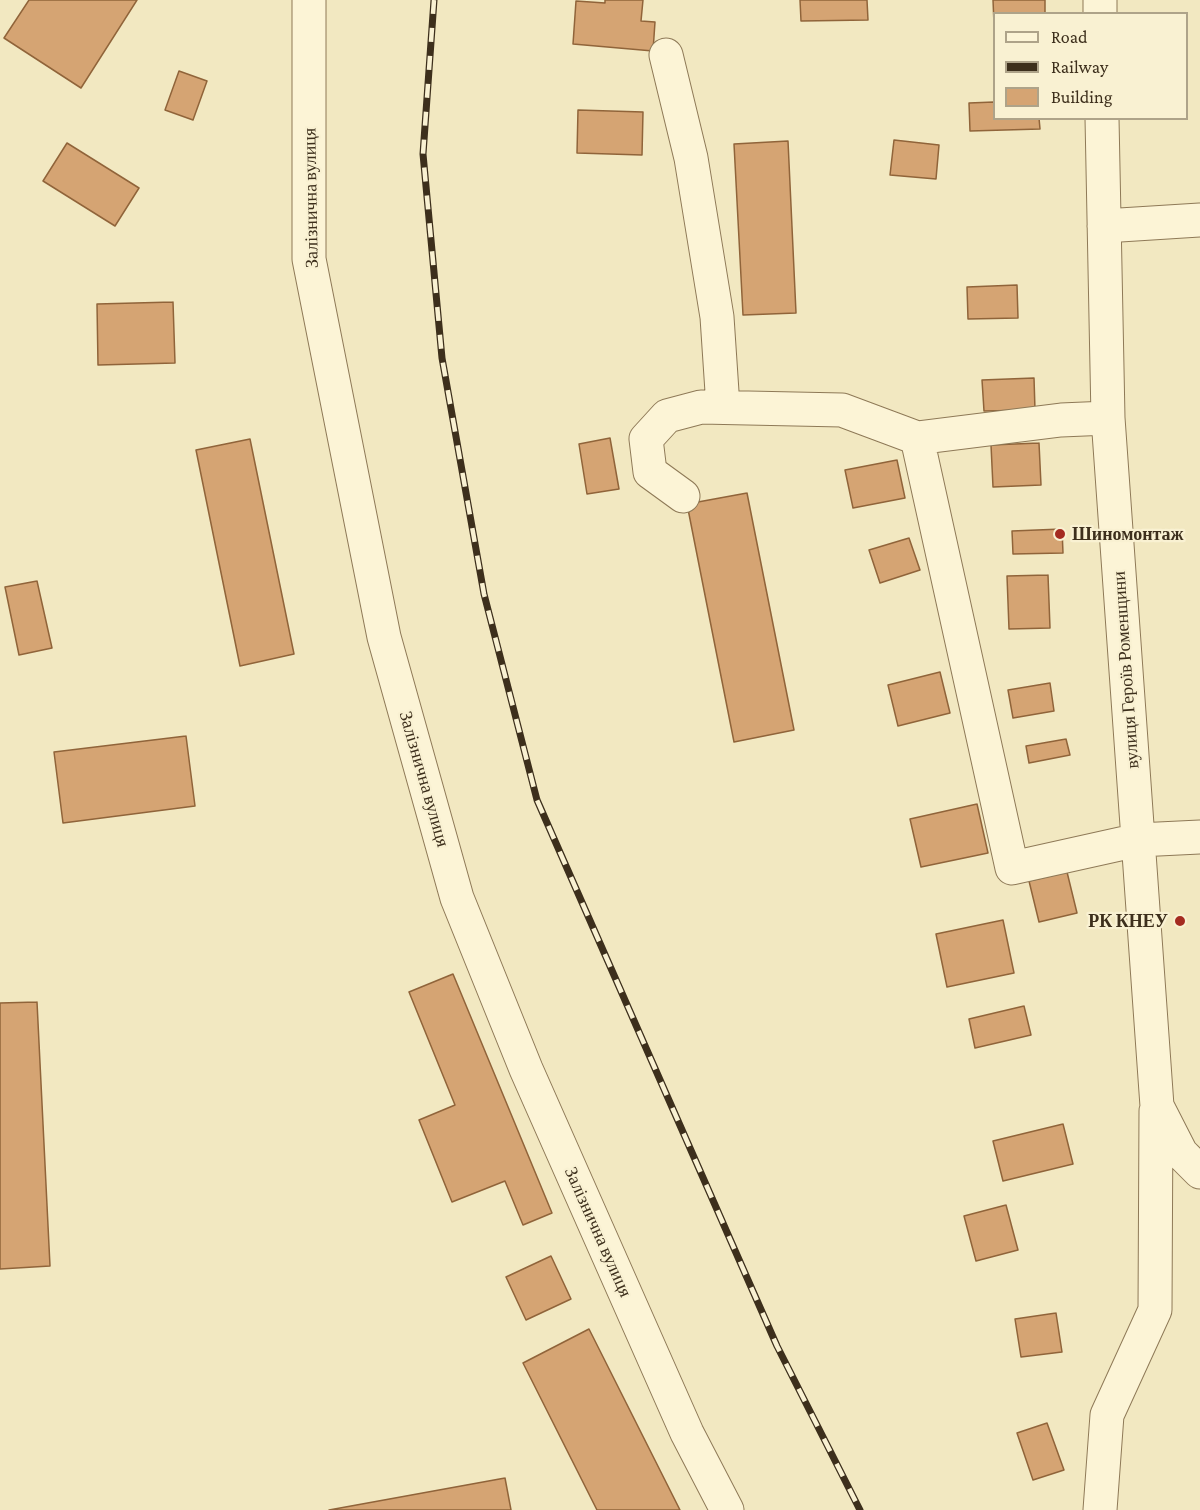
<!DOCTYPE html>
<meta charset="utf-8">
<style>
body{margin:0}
#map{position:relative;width:1200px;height:1510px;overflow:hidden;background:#f2e8c1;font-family:"Crimson Pro",serif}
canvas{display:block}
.legend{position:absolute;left:993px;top:12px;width:195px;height:108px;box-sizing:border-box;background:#f9f1d2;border:2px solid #aea389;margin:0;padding:8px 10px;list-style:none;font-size:18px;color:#3d2f1c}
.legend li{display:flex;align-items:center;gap:12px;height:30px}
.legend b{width:30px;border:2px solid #aea389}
</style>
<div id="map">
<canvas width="1200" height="1510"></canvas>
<ul class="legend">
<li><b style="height:8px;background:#fcf4d6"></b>Road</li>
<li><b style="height:8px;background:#3d2f1c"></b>Railway</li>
<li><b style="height:16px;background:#d5a473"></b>Building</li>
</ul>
</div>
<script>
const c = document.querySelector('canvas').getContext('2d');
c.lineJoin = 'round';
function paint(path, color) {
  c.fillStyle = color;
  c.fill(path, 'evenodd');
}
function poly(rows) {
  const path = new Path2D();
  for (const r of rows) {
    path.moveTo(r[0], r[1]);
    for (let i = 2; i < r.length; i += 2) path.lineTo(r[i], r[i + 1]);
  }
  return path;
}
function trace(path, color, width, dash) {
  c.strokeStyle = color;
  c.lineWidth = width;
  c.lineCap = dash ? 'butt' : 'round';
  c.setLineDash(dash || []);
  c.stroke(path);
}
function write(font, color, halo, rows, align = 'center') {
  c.font = font + ' "Crimson Pro",serif';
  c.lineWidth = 4.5;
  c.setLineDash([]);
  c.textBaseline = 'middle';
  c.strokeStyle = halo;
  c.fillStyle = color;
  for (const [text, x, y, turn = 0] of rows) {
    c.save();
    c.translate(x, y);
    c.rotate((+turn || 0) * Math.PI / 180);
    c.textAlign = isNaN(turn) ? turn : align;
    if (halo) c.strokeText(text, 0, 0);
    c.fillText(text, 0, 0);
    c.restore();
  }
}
const building = poly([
 [29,0,137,0,81,88,4,38,29,0],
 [605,0,643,0,641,21,655,22,653,51,573,44,576,1,605,3,605,0],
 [800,0,867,0,868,20,801,21,800,0],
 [993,0,1045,0,1045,14,994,14,994,24,993,0],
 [179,71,207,81,193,120,165,110,179,71],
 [994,102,994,118,1039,118,1040,129,970,131,969,103,994,102],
 [578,110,643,112,642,155,577,153,578,110],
 [894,140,939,145,936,179,890,175,894,140],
 [788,141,796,313,743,315,734,144,788,141],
 [67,143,139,188,115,226,43,181,67,143],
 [1017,285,1018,318,968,319,967,287,1017,285],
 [173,302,175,363,98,365,97,304,173,302],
 [1034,378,1035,410,984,411,982,380,1034,378],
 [610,438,619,489,587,494,579,444,610,438],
 [250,439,294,654,240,666,196,450,250,439],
 [1039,443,1041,485,993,487,991,445,1039,443],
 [897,460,905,498,853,508,845,470,897,460],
 [747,493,794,730,734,742,687,504,747,493],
 [1062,529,1063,553,1013,554,1012,531,1062,529],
 [909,538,920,570,880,583,869,550,909,538],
 [1048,575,1050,628,1009,629,1007,576,1048,575],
 [37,581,52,648,19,655,5,587,37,581],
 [940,672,950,713,898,726,888,685,940,672],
 [1050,683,1054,711,1013,718,1008,690,1050,683],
 [186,736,195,806,63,823,54,752,186,736],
 [1066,739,1070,755,1029,763,1026,746,1066,739],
 [977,804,988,853,921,867,910,819,977,804],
 [1067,872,1077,913,1039,922,1029,881,1067,872],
 [1003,920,1014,973,947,987,936,934,1003,920],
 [453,974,552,1213,523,1225,505,1181,452,1202,419,1120,455,1105,409,992,453,974],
 [37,1002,50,1266,0,1269,0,1003,37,1002],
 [1024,1006,1031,1035,975,1048,969,1019,1024,1006],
 [1063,1124,1073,1164,1003,1181,993,1141,1063,1124],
 [1006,1205,1018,1250,976,1261,964,1216,1006,1205],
 [551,1256,571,1299,526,1320,506,1277,551,1256],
 [1056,1313,1062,1352,1021,1357,1015,1319,1056,1313],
 [589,1329,680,1510,597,1510,523,1363,589,1329],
 [1047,1423,1064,1470,1033,1480,1017,1433,1047,1423],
 [505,1478,511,1510,329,1510,505,1478]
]);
const minor = poly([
 [309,0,309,259,384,637,457,898,526,1069,687,1433,727,1510],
 [1100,0,1100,14],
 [666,55,691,158,717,317,723,407],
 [1102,118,1108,418,1157,1106,1181,1153,1200,1172],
 [1104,226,1200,220],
 [917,438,1012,868,1138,840,1200,837],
 [683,496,650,472,646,439,667,416,701,407,842,410,917,438,1061,420,1108,418],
 [1100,1510,1107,1415,1155,1310,1156,1111]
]);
const rail = poly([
 [434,0,423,154,442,358,484,594,537,800,777,1346,860,1510]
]);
const markers = [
 [1060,534,6,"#a42b20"],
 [1180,921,6,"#a42b20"]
];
const streetNames = [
 ["Залізнична вулиця",311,198,-91],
 ["вулиця Героїв Роменщини",1126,670,-94],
 ["Залізнична вулиця",424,779,74],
 ["Залізнична вулиця",598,1232,66]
];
const poiNames = [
 ["Шиномонтаж",1072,534],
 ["РК КНЕУ",1168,921,"right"]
];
paint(building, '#d5a473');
trace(building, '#90643a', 1.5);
trace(minor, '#8e7957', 35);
trace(minor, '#fcf4d6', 33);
trace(rail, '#3d2f1c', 7);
trace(rail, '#f9f1d2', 4.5, [14]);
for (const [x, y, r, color] of markers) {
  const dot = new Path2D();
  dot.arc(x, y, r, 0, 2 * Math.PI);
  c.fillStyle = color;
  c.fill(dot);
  trace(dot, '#f9f1d2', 2);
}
write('18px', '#3d2f1c', '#f9f1d2', streetNames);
write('bold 18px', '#3d2f1c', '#f9f1d2', poiNames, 'left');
</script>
